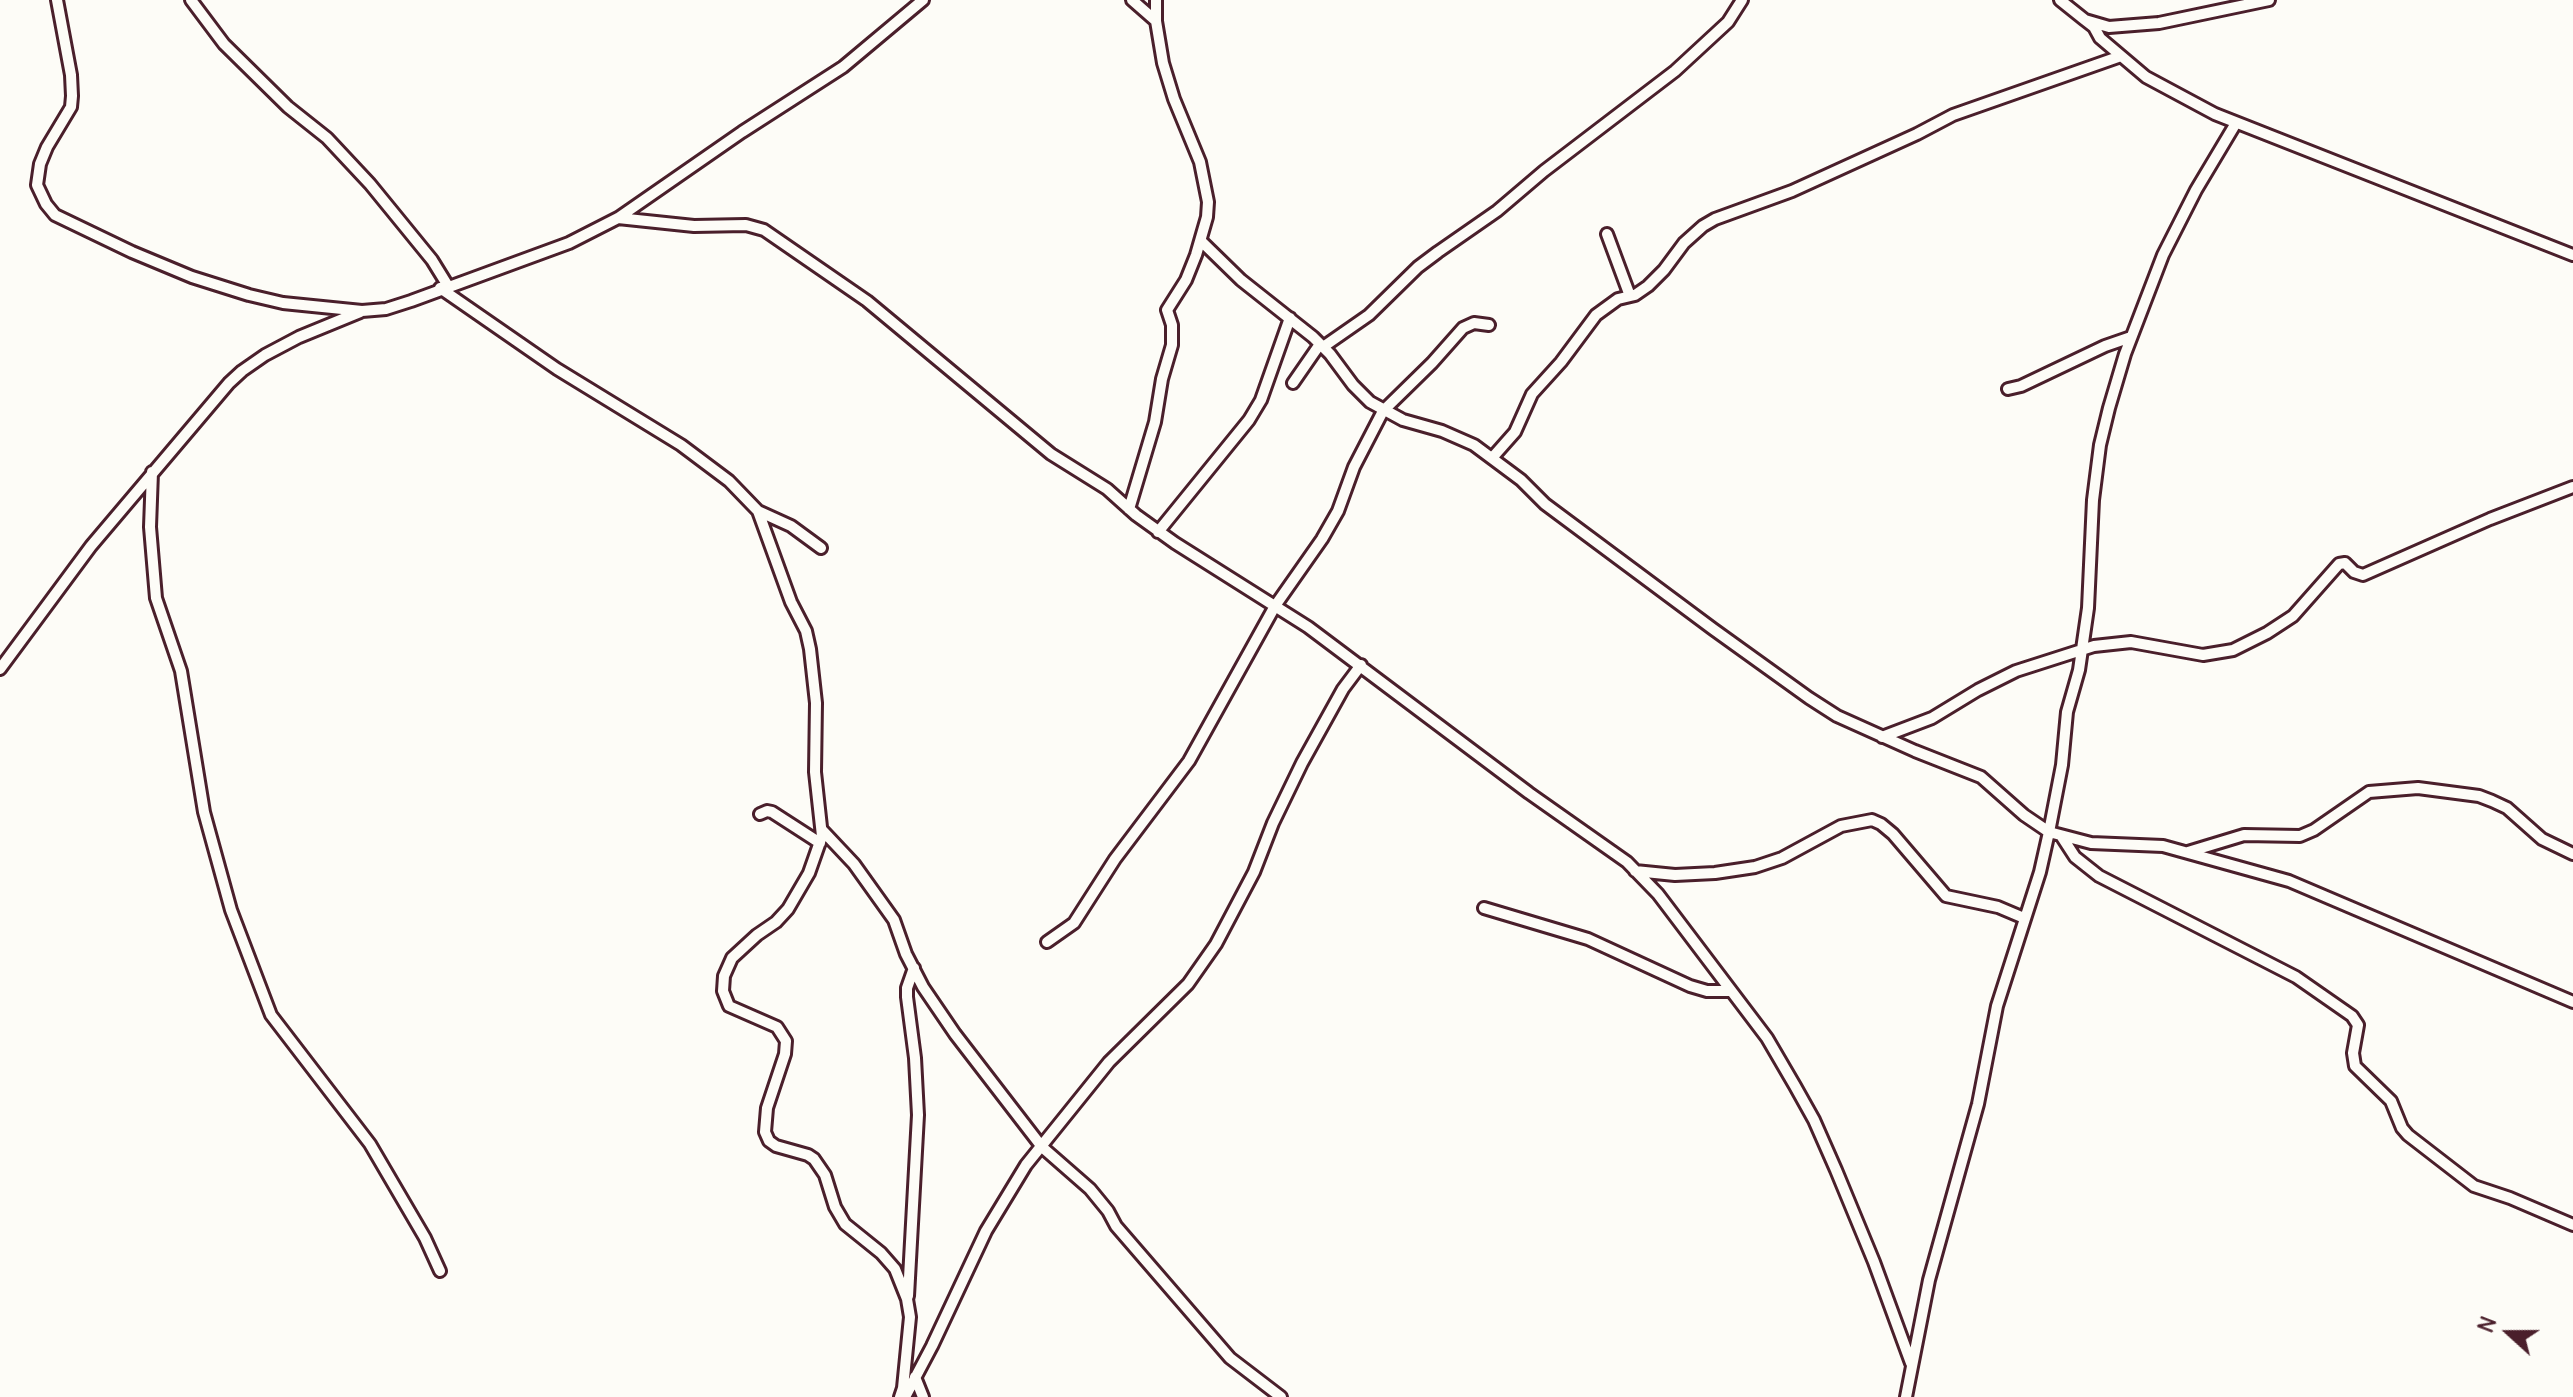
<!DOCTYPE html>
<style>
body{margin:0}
#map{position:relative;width:2573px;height:1397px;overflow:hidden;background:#fdfcf7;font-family:Delius,sans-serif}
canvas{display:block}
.north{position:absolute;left:2469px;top:1293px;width:80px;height:80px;-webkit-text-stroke:6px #fdfcf7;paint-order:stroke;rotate:291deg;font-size:22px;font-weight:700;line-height:32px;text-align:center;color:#4a1f2b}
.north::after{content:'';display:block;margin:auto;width:28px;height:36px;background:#4a1f2b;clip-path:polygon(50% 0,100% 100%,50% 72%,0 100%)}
</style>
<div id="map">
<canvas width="2573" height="1397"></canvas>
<div class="north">N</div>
</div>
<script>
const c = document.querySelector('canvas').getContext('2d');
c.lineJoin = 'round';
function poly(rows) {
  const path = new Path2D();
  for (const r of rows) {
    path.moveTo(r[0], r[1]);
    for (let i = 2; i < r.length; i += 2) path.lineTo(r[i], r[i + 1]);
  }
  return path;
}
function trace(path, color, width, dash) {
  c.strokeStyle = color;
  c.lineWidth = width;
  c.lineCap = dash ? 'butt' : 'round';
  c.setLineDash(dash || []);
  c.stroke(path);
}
const street = poly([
 [57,0,71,75,72,96,71,107,47,147,40,164,37,185,46,204,55,215,132,252,192,277,249,295,283,303,362,311,386,309,411,301,569,243,618,218,742,132,843,67,923,0],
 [191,0,224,44,288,107,327,138,370,184,432,260,448,286],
 [1132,0,1156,21],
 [2060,0,2085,20,2109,27,2159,23,2269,0],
 [2085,20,2094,27,2100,38,2146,77,2215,114,2573,255],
 [618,218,694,226,746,225,764,230,867,301,1051,454,1107,489,1136,515,1175,543,1308,627,1529,793,1627,862,1658,894,1767,1038,1795,1086,1814,1120,1836,1170,1874,1262,1911,1363],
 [1607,234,1630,296],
 [1201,241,1241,280,1313,337,1330,354,1353,385,1370,402,1403,420,1442,431,1474,445,1521,480,1545,504,1713,629,1809,698,1837,716,1915,751,1981,777,2024,815,2049,832,2091,843,2163,846,2289,881,2573,1002],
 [440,288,557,369,681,445,729,481,758,511,791,602,806,631,810,649,816,703,815,772,822,836,809,873,788,909,776,922,757,935,732,958,724,976,723,991,729,1006,777,1027,786,1041,785,1054,767,1108,765,1132,769,1141,776,1146,808,1155,814,1159,825,1175,835,1207,845,1224,881,1253,895,1269,907,1299,910,1317,903,1388,900,1397],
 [1323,347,1369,315,1418,267,1438,252,1497,211,1544,171,1675,71,1728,22,1742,0],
 [1293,383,1320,344],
 [2008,389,2021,386,2105,346,2131,337],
 [1492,458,1515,432,1532,394,1561,362,1596,315,1618,299,1635,295,1648,286,1664,270,1684,243,1703,226,1715,219,1792,191,1917,134,1953,115,2121,56],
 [152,472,150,527,156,598,181,671,204,812,231,910,271,1015,370,1144,425,1238,440,1271],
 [1129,509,1155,422,1162,379,1172,345,1172,325,1167,310,1186,280,1196,255,1207,217,1208,202,1200,162,1174,99,1163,63,1156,21,1156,0],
 [758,511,791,526,821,548],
 [1158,532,1249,420,1261,400,1290,318],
 [0,669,91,546,229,383,242,371,265,355,299,337,360,312],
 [1882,737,1932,718,1978,690,2016,671,2094,646,2131,642,2203,655,2233,650,2267,633,2293,616,2339,564,2345,563,2354,572,2363,575,2490,519,2573,487],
 [760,814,767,811,772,812,820,843],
 [822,830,854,864,894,920,906,954,923,987,955,1034,1042,1147,1090,1189,1108,1211,1116,1226,1230,1358,1281,1397],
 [2062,837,2075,857,2099,876,2296,977,2352,1016,2358,1025,2353,1053,2355,1066,2391,1101,2402,1128,2408,1135,2474,1186,2510,1198,2573,1225],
 [2188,852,2244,835,2300,836,2314,830,2369,792,2418,788,2479,796,2492,801,2507,808,2542,839,2573,854],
 [1635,871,1675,875,1715,873,1755,867,1782,858,1841,826,1872,820,1881,824,1893,834,1946,896,1998,907,2024,918],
 [1484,908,1588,939,1690,986,1707,991,1730,991],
 [1047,942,1074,923,1115,859,1189,761,1275,606,1322,539,1338,511,1354,467,1383,411,1432,363,1463,328,1474,323,1489,325],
 [908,1296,918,1115,915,1058,907,997,907,988,914,968],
 [915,1377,923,1397],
 [905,1397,932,1346,986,1231,1026,1165,1109,1062,1188,984,1216,944,1254,872,1273,823,1302,763,1343,689,1361,665],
 [1906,1397,1929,1280,1978,1104,1997,1006,2040,872,2049,832,2062,765,2067,712,2079,670,2088,608,2093,500,2100,445,2109,408,2125,354,2163,255,2196,190,2236,123]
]);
trace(street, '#4a1f2b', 16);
trace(street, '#fdfcf7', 10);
</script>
